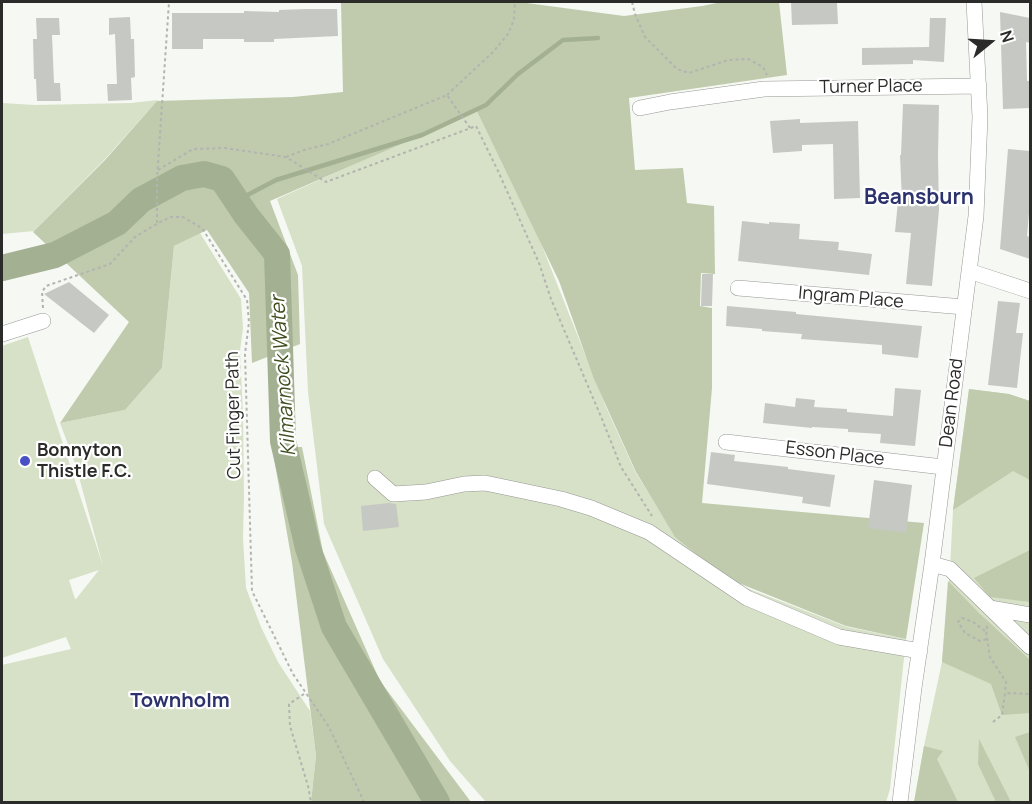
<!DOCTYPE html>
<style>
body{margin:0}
#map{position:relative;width:1032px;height:804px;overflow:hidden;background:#f6f8f3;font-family:Manrope,sans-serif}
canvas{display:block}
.frame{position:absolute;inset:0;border:3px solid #2b2c2a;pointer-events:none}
.north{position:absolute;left:960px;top:12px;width:60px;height:60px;-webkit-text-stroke:4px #fff;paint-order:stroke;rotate:72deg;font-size:16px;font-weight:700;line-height:24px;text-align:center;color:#2b2c2a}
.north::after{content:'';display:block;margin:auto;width:21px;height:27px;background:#2b2c2a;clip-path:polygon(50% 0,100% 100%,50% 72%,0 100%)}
</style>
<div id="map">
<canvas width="1032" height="804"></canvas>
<div class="frame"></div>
<div class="north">N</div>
</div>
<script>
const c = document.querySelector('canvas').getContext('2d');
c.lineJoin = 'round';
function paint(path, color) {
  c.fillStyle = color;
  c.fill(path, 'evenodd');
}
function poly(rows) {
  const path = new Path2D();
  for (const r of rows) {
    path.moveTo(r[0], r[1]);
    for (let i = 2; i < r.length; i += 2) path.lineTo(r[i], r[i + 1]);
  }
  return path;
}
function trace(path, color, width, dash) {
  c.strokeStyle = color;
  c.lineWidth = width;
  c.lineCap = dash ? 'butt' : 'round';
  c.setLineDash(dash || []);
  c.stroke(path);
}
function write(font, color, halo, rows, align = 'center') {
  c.font = font + ' Manrope,sans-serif';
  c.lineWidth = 4.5;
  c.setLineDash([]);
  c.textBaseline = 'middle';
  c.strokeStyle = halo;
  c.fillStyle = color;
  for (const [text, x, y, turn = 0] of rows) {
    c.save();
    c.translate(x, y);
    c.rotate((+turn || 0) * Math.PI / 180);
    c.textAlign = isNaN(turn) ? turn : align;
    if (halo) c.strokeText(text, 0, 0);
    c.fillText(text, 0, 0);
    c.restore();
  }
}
const green = poly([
 [158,100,105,159,34,231,2,234,2,103,35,105,131,103],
 [486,105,606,407,636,473,672,531,726,580,847,627,906,639,890,789,886,802,486,802,450,761,383,659,324,524,308,392,302,266,277,199],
 [200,233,241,299,243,328,240,351,243,415,244,497,243,538,246,588,261,627,278,662,310,711,316,756,311,802,2,802,2,665,71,649,66,637,2,658,2,346,28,337,103,566,76,466,60,423,125,410,162,368,174,246],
 [99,570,76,599,75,599,69,580],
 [969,389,1009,394,1030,401,1030,802,914,802,924,746,942,662,950,569,953,510]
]);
const forest = poly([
 [341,2,519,2,624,16,702,6,722,2,779,2,787,75,629,98,635,170,683,168,687,203,714,206,715,274,701,273,700,306,712,308,712,388,702,503,924,523,906,639,846,626,726,578,675,537,636,472,594,379,559,281,477,111,270,201,298,275,300,344,252,363,249,293,207,230,174,246,162,368,125,410,60,423,129,322,33,232,105,160,157,101,293,97,343,92],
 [969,389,1009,394,1030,401,1030,480,1013,471,953,510],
 [272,447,302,447,323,552,380,681,471,802,311,802,316,756,292,562],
 [1030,550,1030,602,990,597,974,578],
 [948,581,979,613,1030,660,1030,713,1002,715,991,684,942,662],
 [1030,732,1030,772,1015,737],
 [979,739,1011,802,996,802,978,764],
 [924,746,943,751,937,759,958,802,914,802]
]);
const stream = poly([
 [236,201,276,180,422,135,486,105,518,74,563,40,598,38]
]);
const river = poly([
 [2,268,55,255,117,223,141,200,182,178,204,174,222,179,246,215,277,254,283,441,308,548,334,627,437,802]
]);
const building = poly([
 [791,2,837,2,838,24,792,25],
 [306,9,337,9,338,36,274,39,274,42,244,42,244,39,203,39,203,49,172,49,172,13,244,13,244,11,279,12,279,10],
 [1000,12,1030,18,1030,43,1026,42,1027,81,1030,81,1030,108,1003,109],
 [130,17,131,39,134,39,135,77,131,78,132,100,108,101,107,84,117,84,115,34,109,35,109,18],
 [36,18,59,18,60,35,52,35,54,83,60,83,61,101,37,101,36,79,34,79,33,39,37,39],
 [930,18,946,18,944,62,913,60,913,64,862,65,862,48,929,47],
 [903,104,939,105,938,156,939,210,932,286,906,284,911,233,895,232,898,201,902,201,900,155,901,155],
 [800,119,800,123,858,121,860,198,834,199,833,144,802,145,802,151,773,153,770,121],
 [1008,149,1030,151,1030,213,1029,213,1027,236,1030,237,1030,259,1000,249],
 [742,221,769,224,769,222,800,224,799,239,839,242,838,250,872,254,869,275,738,261],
 [702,274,713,274,712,306,701,306],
 [69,282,109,315,94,333,44,294],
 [998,301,1020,303,1016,333,1023,333,1017,388,988,385],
 [727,306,796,312,796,314,922,326,918,358,882,354,882,345,801,339,802,334,762,331,762,329,726,326],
 [895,388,921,390,915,446,880,443,881,434,848,432,848,429,812,427,812,428,763,423,765,403,795,407,796,398,815,400,814,407,847,409,847,412,893,416],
 [711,452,735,455,734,461,788,467,788,469,835,475,830,507,802,503,803,497,707,484],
 [874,480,912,485,906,533,868,528],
 [389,503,396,504,399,527,363,531,361,506]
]);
const path = poly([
 [632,2,635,14,645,37,677,69,689,73,728,60,748,59,763,67,767,75],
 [447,95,493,52,508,34,514,20,515,2],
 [286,157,304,150,328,144,447,95,470,128],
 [158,170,193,149,225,148,286,157,326,182,476,126,498,171,539,263,551,299,602,419,621,467,652,516],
 [157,223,157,178,169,2],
 [43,308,42,292,46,286,110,264,135,237,160,222,171,217,183,217,202,228,247,300,249,322,245,354,252,591,293,674,329,727,364,802],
 [987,626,986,631,990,657,1006,682,1005,693],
 [985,631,973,622,962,618,958,622,965,633,980,641,987,639],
 [304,694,289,704,290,726,308,786,311,802],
 [993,722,1002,715,1005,693,1030,694]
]);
const minor = poly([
 [640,108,670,102,764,89,979,86],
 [969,271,1030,291],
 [738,288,964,307],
 [2,334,43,321],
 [726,442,943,467],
 [375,478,393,494,426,492,464,484,485,483,561,499,591,508,649,532,747,598,839,637,920,651],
 [932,564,950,569,1030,647],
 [990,608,1030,615],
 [900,802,914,688,932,564,976,216,980,117,974,2]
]);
const markers = [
 [25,461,6,"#4950c5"]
];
const streetNames = [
 ["Turner Place",871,87,-1],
 ["Ingram Place",851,298,5],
 ["Dean Road",952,403,-83],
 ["Cut Finger Path",234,415,-91],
 ["Esson Place",835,454,7]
];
const poiNames = [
 ["Bonnyton",37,451],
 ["Thistle F.C.",37,472]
];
const waterNames = [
 ["Kilmarnock Water",284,376,-94]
];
const neighbourhoodNames = [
 ["Townholm",180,701]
];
const quarterNames = [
 ["Beansburn",919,198]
];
paint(green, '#d7e1c7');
paint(forest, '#bfcbac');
trace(stream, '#a4b092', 4.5);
trace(river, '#a4b092', 26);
paint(building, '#c6c8c3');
trace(minor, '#969894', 16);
trace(path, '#b2b4b0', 2, [3, 3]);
trace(minor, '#fff', 15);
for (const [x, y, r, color] of markers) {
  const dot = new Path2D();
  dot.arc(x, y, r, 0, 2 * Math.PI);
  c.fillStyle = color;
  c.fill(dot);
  trace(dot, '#fff', 2);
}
write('18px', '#2b2c2a', '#fff', streetNames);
write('bold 18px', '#2b2c2a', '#fff', poiNames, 'left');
write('italic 20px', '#3e4e1e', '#fff', waterNames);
write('bold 20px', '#2c326c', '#fff', neighbourhoodNames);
write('bold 21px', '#2c326c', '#fff', quarterNames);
</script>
